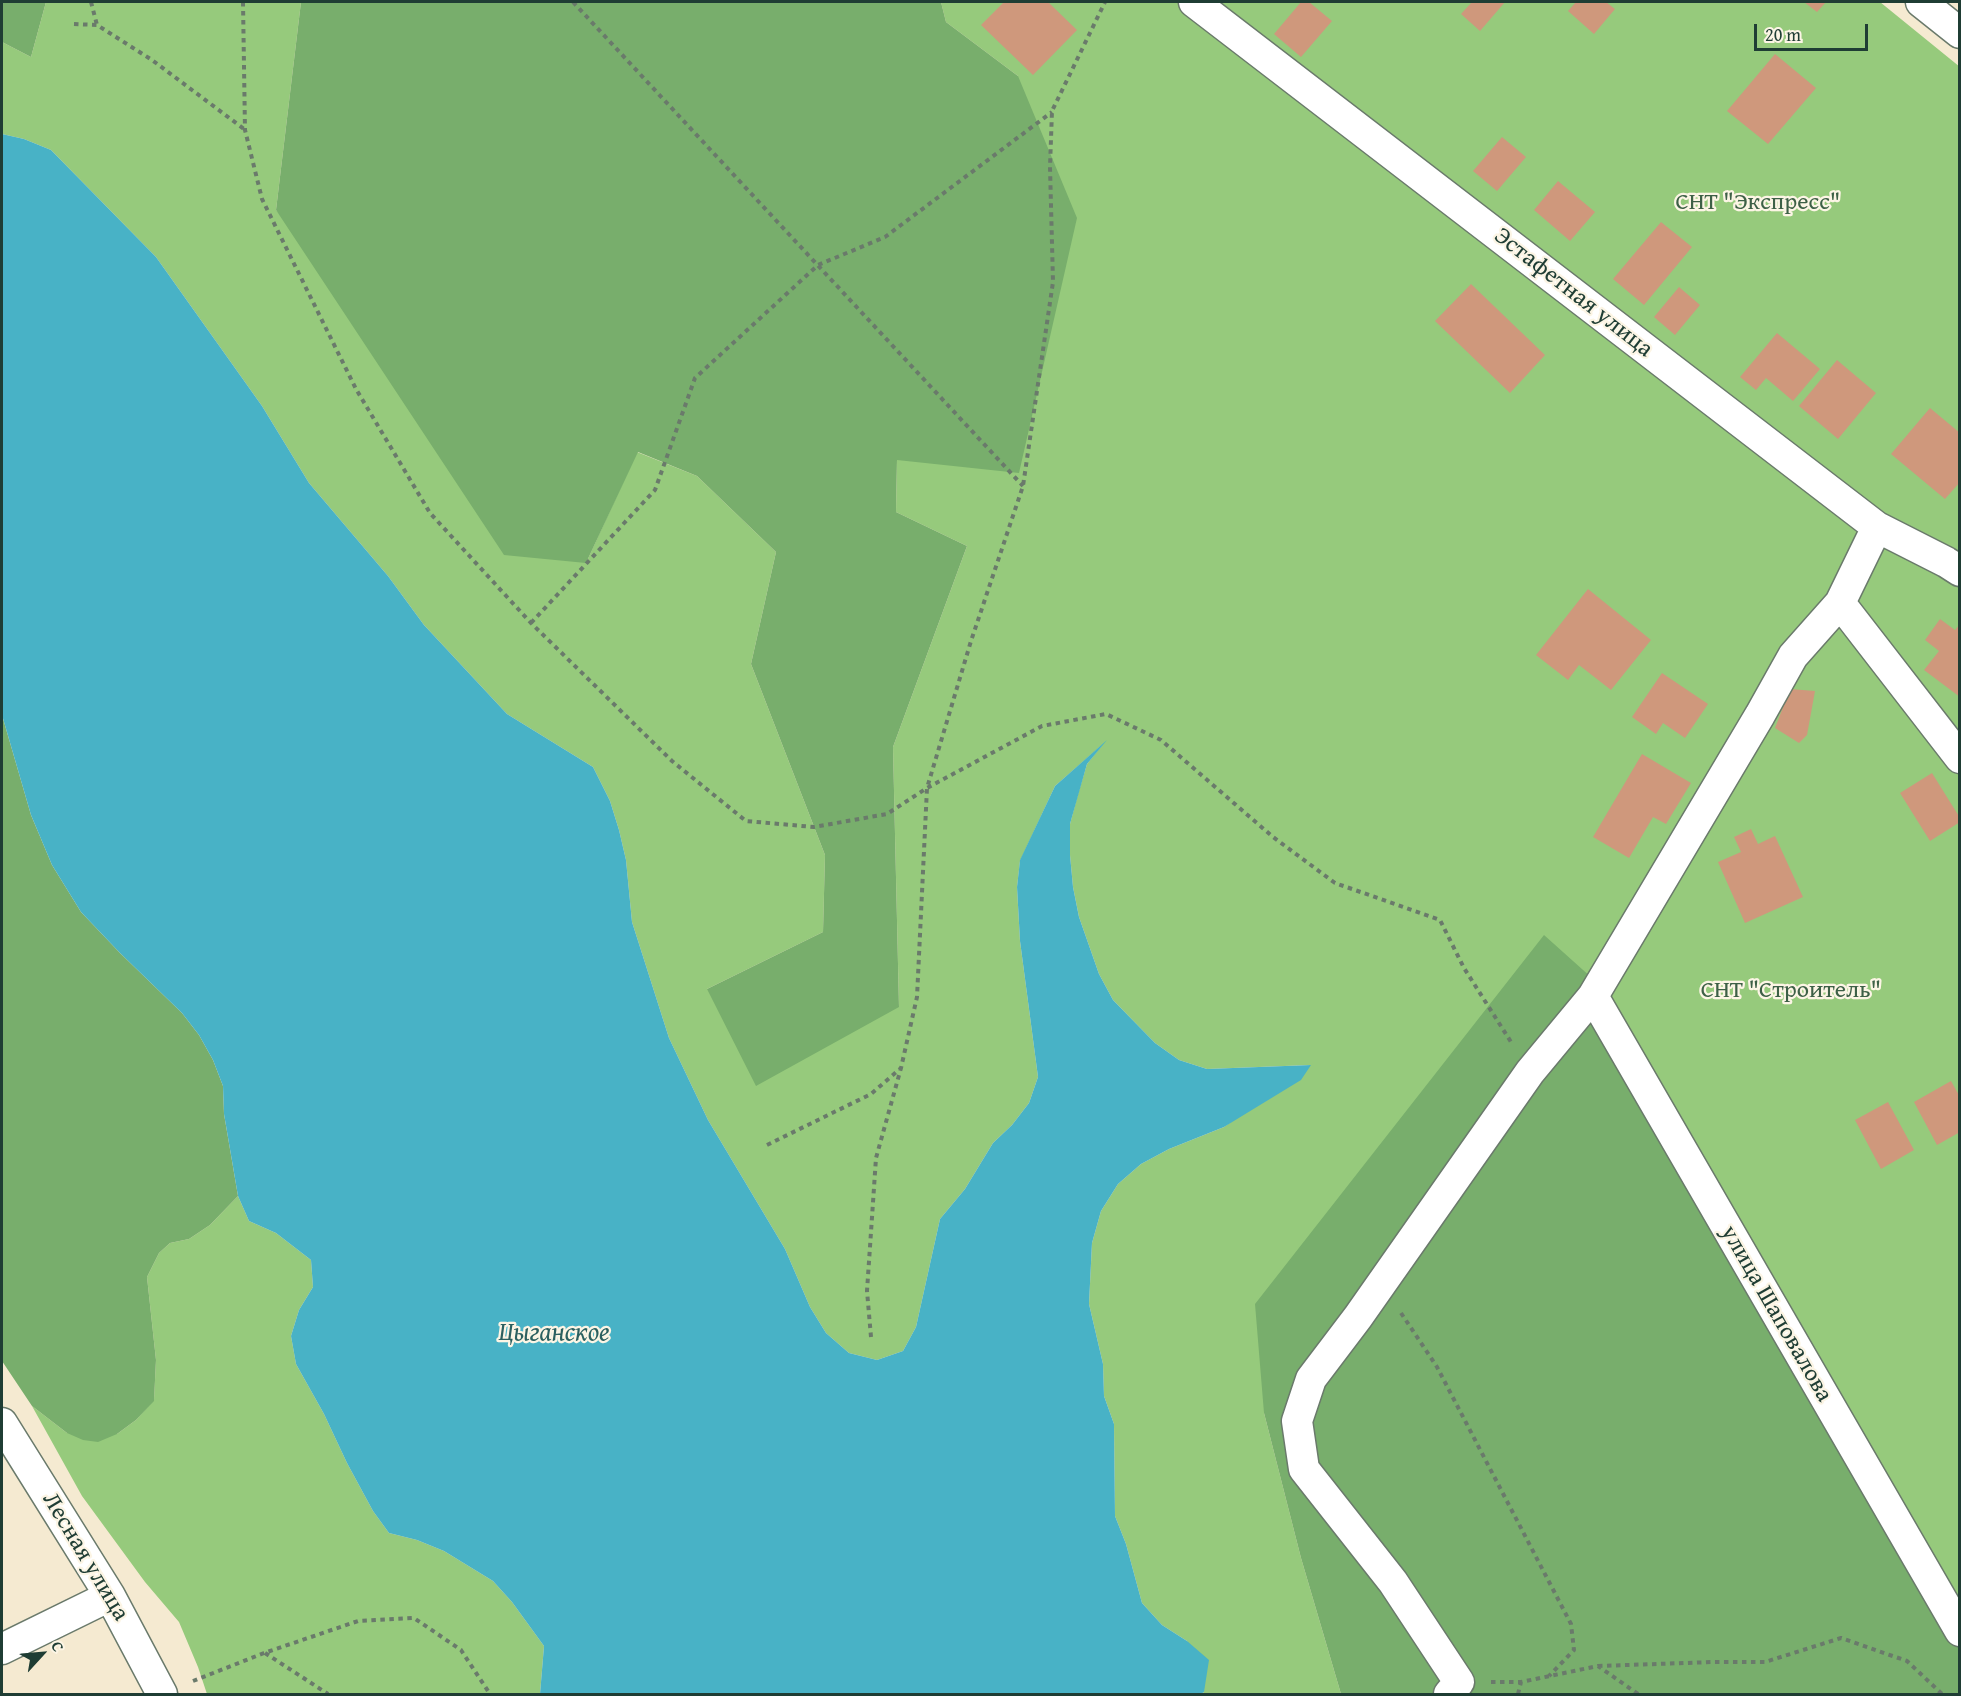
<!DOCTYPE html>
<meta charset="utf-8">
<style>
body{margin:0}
#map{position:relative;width:1961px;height:1696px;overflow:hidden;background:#f5ead1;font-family:"Gentium Book Plus",serif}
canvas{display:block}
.frame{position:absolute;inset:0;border:3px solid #1f3d34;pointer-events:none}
.north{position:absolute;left:12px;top:1624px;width:60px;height:60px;-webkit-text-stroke:4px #fcf5e5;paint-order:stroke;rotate:64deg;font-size:16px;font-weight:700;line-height:24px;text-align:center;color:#1f3d34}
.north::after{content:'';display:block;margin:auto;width:21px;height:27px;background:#1f3d34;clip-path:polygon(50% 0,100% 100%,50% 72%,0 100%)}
.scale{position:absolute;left:1754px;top:24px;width:114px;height:27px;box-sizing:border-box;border:3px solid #1f3d34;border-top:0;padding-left:8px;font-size:18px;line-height:21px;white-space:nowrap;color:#1f3d34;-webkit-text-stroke:4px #fcf5e5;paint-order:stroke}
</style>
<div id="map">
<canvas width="1961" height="1696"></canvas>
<div class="frame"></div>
<div class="north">С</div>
<div class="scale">20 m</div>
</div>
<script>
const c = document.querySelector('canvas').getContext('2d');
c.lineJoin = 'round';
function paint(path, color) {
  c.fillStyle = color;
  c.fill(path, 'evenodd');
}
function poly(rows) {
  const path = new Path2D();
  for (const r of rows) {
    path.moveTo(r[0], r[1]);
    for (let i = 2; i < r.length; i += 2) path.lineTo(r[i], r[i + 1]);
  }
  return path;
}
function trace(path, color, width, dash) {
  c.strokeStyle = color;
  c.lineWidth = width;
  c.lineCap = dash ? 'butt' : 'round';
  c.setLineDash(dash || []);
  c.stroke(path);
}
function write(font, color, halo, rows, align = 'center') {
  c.font = font + ' "Gentium Book Plus",serif';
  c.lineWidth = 4.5;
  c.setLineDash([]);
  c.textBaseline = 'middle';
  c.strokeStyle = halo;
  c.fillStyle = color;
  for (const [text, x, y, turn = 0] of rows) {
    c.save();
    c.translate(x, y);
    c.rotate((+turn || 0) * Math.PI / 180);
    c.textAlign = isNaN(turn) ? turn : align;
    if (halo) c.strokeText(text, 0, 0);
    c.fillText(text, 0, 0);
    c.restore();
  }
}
const green = poly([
 [46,2,301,2,276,210,586,563,637,452,697,476,776,552,751,664,825,855,823,932,707,989,899,1007,893,747,967,546,896,512,897,460,1018,76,946,22,941,2,1880,2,1960,67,1959,1630,1542,939,1264,1413,1301,1558,1341,1694,1201,1694,1204,1692,1187,1641,1162,1625,1142,1603,1126,1544,1115,1516,1114,1424,1104,1396,1103,1364,1089,1304,1092,1243,1101,1211,1118,1184,1141,1164,1169,1149,1224,1127,1310,1065,1207,1069,1179,1060,1155,1043,1113,1000,1099,974,1079,917,1073,887,1070,855,1070,824,1078,794,1087,764,1103,744,1055,786,1020,861,1017,887,1020,941,1038,1077,1029,1103,1012,1125,993,1143,965,1189,940,1219,916,1327,903,1351,877,1360,849,1353,826,1333,810,1307,785,1249,708,1120,669,1038,632,922,626,860,619,830,610,801,593,767,507,714,424,625,388,576,309,483,262,406,156,257,51,150,24,139,2,134,2,42,31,57],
 [238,1196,249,1221,276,1233,311,1260,313,1287,299,1310,291,1336,296,1364,324,1414,347,1463,373,1511,389,1533,417,1540,444,1551,493,1581,512,1602,544,1646,540,1694,207,1694,198,1667,179,1622,145,1582,82,1496,32,1406,67,1433,117,1434,136,1420,154,1400,156,1360,147,1277,159,1253,170,1243,189,1239,210,1225]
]);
const forest = poly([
 [2,2,46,2,31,57,2,42],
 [301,2,941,2,946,22,1018,76,1077,218,1019,473,897,460,896,512,967,546,893,747,899,1007,756,1086,707,989,823,932,825,855,751,664,776,552,697,476,638,452,586,563,504,555,276,210],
 [2,715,31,815,52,865,81,912,120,953,182,1013,199,1035,213,1060,223,1086,224,1114,238,1196,210,1225,189,1239,170,1243,159,1253,147,1277,156,1360,154,1401,136,1420,117,1434,98,1442,83,1440,67,1433,32,1406,2,1361],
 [1544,935,1602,987,1959,1621,1959,1694,1341,1694,1301,1558,1264,1413,1255,1304]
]);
const water = poly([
 [2,134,24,139,51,150,156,257,262,406,309,483,388,576,424,625,507,714,593,767,610,801,619,830,626,860,632,922,669,1038,708,1120,785,1249,810,1307,826,1333,849,1353,877,1360,903,1351,916,1327,940,1219,965,1189,993,1143,1012,1125,1029,1103,1038,1077,1020,941,1017,887,1020,860,1055,786,1107,740,1087,764,1070,824,1070,855,1073,887,1079,917,1099,974,1113,1000,1155,1043,1179,1060,1207,1069,1311,1065,1301,1080,1224,1127,1169,1149,1141,1164,1118,1184,1101,1211,1092,1243,1089,1304,1103,1364,1104,1396,1114,1424,1115,1516,1126,1544,1142,1603,1162,1625,1187,1641,1209,1660,1204,1692,1201,1694,540,1694,544,1646,512,1602,493,1581,444,1551,417,1540,389,1533,373,1511,347,1463,324,1414,296,1364,291,1336,299,1310,313,1287,311,1260,276,1233,249,1221,238,1196,224,1114,223,1086,213,1060,199,1035,182,1013,120,953,81,912,52,865,31,815,2,715]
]);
const building = poly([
 [1004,2,1048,2,1077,30,1033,75,981,25],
 [1301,2,1309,2,1332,21,1301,57,1274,34],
 [1472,2,1505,2,1480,31,1461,14],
 [1576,2,1606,2,1615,9,1594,34,1568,11],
 [1804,2,1826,2,1817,12],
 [1775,54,1816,88,1768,144,1727,111],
 [1502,137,1526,157,1497,191,1473,171],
 [1558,181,1595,212,1570,241,1534,210],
 [1661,222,1692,247,1644,305,1613,279],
 [1471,284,1545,355,1510,393,1435,321],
 [1679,287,1700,305,1675,335,1654,317],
 [1777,333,1820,369,1793,401,1766,378,1756,390,1740,377],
 [1837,360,1876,393,1838,439,1799,406],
 [1930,408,1960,433,1960,482,1945,499,1891,454],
 [1588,589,1651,640,1611,690,1579,665,1568,680,1536,655],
 [1940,619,1955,630,1960,624,1960,697,1924,670,1939,651,1925,640],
 [1662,673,1708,704,1685,738,1663,723,1656,734,1632,717],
 [1790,689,1815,691,1807,735,1799,743,1775,728],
 [1642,754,1691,783,1666,824,1653,817,1629,858,1593,837],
 [1932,773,1960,818,1960,822,1930,841,1900,793],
 [1751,829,1758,844,1775,836,1803,897,1745,923,1718,862,1741,852,1734,837],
 [1951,1081,1960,1097,1960,1132,1937,1145,1914,1102],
 [1888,1102,1914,1150,1881,1169,1855,1120]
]);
const path = poly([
 [91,2,97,25],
 [243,2,245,130,262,199,356,389,430,513,531,623,672,761,746,821,814,827,887,814,927,788,1042,726,1106,714,1161,740,1273,837,1335,883,1440,920,1464,968,1511,1042],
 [573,2,1023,486],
 [74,24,97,25,152,60,244,129],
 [531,623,655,490,695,378,818,265,885,237,1052,112],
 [767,1145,871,1094,901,1068,917,997,927,788,971,641,1023,486,1053,282,1050,167,1052,111,1105,2],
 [1401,1313,1437,1367,1571,1624,1574,1650,1549,1676],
 [871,1337,867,1291,876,1158,901,1068],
 [265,1653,328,1694],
 [1598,1666,1714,1662,1765,1662,1841,1638,1907,1661,1942,1694],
 [193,1681,264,1653,358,1621,414,1618,461,1650,490,1694],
 [1491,1682,1521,1682,1598,1666,1638,1694],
 [1518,1694,1521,1682]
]);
const street = poly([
 [1194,2,1877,527,1946,562,1960,571],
 [1921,2,1960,33],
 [1840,603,1960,758],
 [1593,996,1960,1631],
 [2,1423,110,1596,162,1694],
 [2,1649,110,1596],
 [1449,1694,1459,1682,1393,1582,1304,1469,1297,1421,1311,1379,1358,1317,1530,1072,1593,996,1760,715,1793,656,1840,603,1877,527]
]);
const parkNames = [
 ["СНТ \"Экспресс\"",1758,203],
 ["СНТ \"Строитель\"",1791,991]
];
const streetNames = [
 ["Эстафетная улица",1573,293,38],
 ["улица Шаповалова",1776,1314,60],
 ["Лесная улица",85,1557,59]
];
const waterNames = [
 ["Цыганское",554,1333]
];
paint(green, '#96ca7c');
paint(forest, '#78ae6c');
paint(water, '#48b2c6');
paint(building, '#cf987c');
trace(street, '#6a7a6b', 33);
trace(path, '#6a7a6b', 4, [4.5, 4.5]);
trace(street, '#fff', 30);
write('24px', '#3d6046', '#fcf5e5', parkNames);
write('24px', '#1f3d34', '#fcf5e5', streetNames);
write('italic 26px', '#2b6060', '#fcf5e5', waterNames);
</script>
